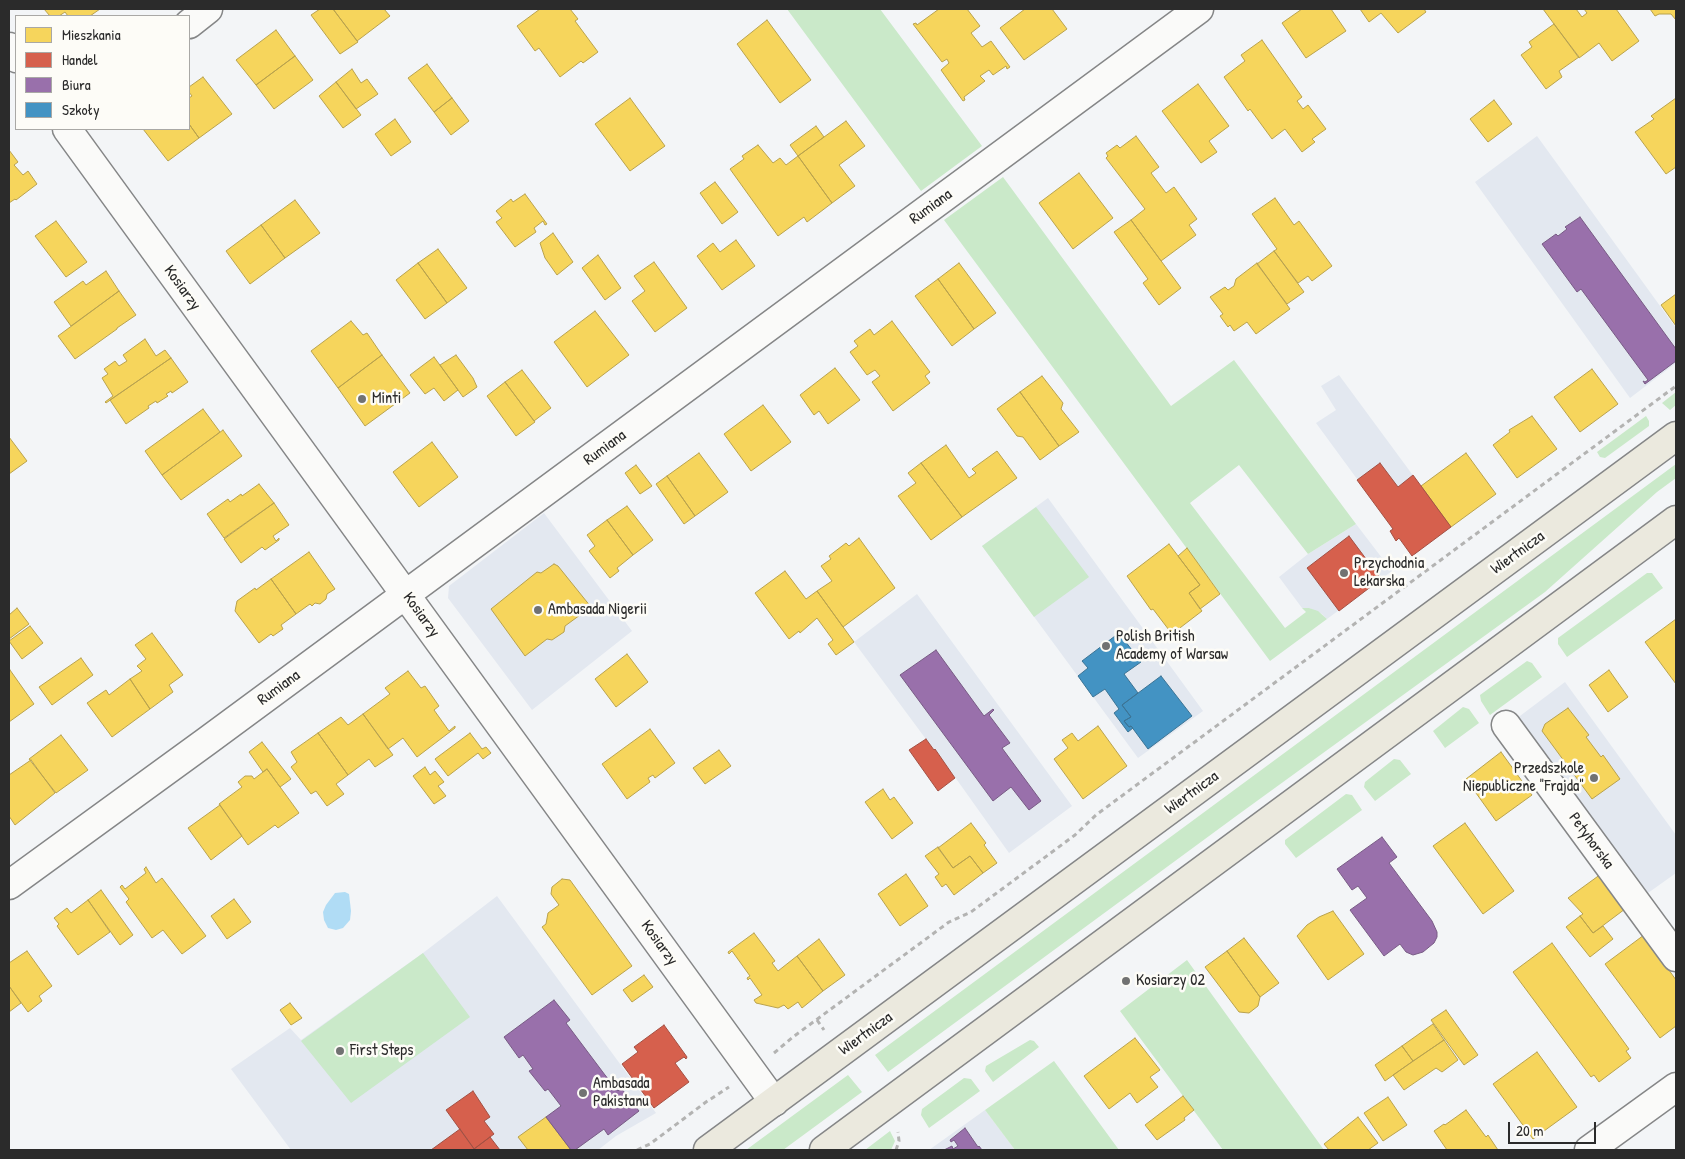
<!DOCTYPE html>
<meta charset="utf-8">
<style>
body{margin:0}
#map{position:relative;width:1685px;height:1159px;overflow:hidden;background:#f3f5f7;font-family:"Patrick Hand",sans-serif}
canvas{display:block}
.frame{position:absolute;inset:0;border:10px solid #2b2b2b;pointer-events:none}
.legend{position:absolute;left:15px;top:15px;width:175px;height:115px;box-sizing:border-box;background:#fdfcf7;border:1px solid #a9a8a5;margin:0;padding:6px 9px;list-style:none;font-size:15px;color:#2b2b2b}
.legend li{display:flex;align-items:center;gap:10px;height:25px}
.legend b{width:25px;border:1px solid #a9a8a5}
.scale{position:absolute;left:1508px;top:1122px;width:88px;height:22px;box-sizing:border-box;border:2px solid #2b2b2b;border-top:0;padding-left:6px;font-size:15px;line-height:18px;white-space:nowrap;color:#2b2b2b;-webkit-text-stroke:4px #fdfcf7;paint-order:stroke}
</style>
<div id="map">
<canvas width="1685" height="1159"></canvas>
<div class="frame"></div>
<ul class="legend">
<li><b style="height:14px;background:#f6d55c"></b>Mieszkania</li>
<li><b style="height:14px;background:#d6604d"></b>Handel</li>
<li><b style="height:14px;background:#9970ab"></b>Biura</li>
<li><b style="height:14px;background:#4393c3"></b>Szkoły</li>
</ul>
<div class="scale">20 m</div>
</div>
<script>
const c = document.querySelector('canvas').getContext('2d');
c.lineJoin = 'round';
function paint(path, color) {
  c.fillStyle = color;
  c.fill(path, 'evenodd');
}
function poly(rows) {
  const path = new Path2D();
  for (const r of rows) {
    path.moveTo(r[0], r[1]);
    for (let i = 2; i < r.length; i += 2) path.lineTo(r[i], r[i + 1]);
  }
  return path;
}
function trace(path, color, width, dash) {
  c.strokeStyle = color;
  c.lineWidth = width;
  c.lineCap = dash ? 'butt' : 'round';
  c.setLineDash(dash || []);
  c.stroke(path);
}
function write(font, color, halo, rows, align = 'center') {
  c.font = font + ' "Patrick Hand",sans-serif';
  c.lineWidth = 5;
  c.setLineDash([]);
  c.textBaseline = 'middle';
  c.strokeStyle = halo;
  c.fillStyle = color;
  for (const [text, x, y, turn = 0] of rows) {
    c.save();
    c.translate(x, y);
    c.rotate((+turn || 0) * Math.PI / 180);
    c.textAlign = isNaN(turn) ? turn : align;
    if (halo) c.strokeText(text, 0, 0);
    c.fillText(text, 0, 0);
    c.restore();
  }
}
const built = poly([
 [1537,136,1676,328,1676,363,1630,398,1475,182],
 [1339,375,1451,527,1412,556,1400,538,1396,541,1390,531,1393,528,1316,423,1336,410,1321,386],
 [1048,498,1203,711,1138,758,982,546],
 [544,513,632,631,532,710,448,598,449,586],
 [1356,524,1392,571,1327,619,1322,614,1309,608,1302,608,1279,577,1308,554],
 [917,594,1072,806,1009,853,935,749,934,750,854,642],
 [1565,682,1676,835,1676,873,1641,898,1512,722],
 [497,896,656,1113,616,1136,598,1150,291,1150,231,1069,290,1028,301,1040,423,953],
 [985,1110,1015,1150,929,1150]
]);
const green = poly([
 [787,9,880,9,982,146,921,191],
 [1003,177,1171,406,1234,360,1356,524,1308,554,1239,465,1190,503,1285,628,1306,612,1302,608,1309,608,1318,611,1327,619,1270,661,944,220],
 [1676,392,1676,405,1670,410,1662,403],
 [1646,416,1649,421,1649,426,1605,458,1600,457,1597,452],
 [1676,464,1676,478,1657,492,1545,592,1239,814,888,1072,875,1055],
 [1036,507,1089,577,1034,617,982,546],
 [1647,573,1652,573,1663,588,1567,657,1558,644,1558,638],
 [1527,661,1532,663,1542,677,1490,715,1481,701,1480,695],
 [1463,707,1469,709,1479,723,1445,748,1433,731],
 [1394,759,1400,760,1411,774,1375,801,1364,787,1365,782],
 [1346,794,1352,795,1362,810,1296,858,1285,844,1285,840],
 [423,953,470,1017,351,1103,301,1041],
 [1187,960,1324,1150,1223,1150,1120,1011],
 [1030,1040,1034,1041,1039,1047,993,1082,985,1071,986,1066],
 [1054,1061,1119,1150,1015,1150,985,1110],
 [848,1075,862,1092,783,1150,746,1150],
 [964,1078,971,1079,980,1091,929,1128,921,1115,922,1109],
 [890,1131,895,1141,891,1150,865,1150]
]);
const water = poly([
 [345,892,349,894,351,911,350,920,343,928,336,930,328,928,324,920,323,912,326,905,335,893]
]);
const homes = poly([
 [44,9,100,9,90,16,68,16,65,12,59,16,50,16,44,9],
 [320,9,333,9,358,42,340,54,311,15,320,9],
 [333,9,384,9,390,16,357,41,333,9],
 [540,9,570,9,578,19,575,21,598,52,583,63,581,61,560,77,539,48,535,51,517,26,540,9],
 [939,9,967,9,980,26,971,33,982,47,991,41,1010,67,1007,69,1006,66,993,75,989,70,980,76,985,81,964,97,965,100,963,101,941,70,949,63,947,59,942,62,913,24,916,23,917,25,939,9],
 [1025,9,1052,9,1067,29,1024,60,1000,28,1025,9],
 [1302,9,1331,9,1346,31,1306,58,1282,23,1302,9],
 [1360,9,1424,9,1426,12,1398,33,1381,13,1369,22,1360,9],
 [1543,9,1576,9,1582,17,1587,13,1584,9,1616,9,1639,41,1612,61,1599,43,1579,58,1543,9],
 [1650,9,1676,9,1676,20,1671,14,1659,14,1655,16,1650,9],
 [767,20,811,80,780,103,737,44,767,20],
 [1554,24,1579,57,1559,71,1562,77,1546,89,1521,55,1532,47,1529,42,1554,24],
 [276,30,295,56,256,85,236,60,276,30],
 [1262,40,1302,97,1297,101,1303,109,1308,105,1326,129,1312,139,1315,142,1302,152,1285,129,1272,139,1250,109,1248,111,1224,77,1245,61,1241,55,1262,40],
 [295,56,313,80,274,109,256,85,295,56],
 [427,64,452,98,434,112,408,78,427,64],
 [352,69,361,83,367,79,378,94,356,109,336,82,352,69],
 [203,77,232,114,199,138,189,124,189,98,192,96,189,92,189,87,203,77],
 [336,82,361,115,343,128,319,96,336,82],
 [1198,84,1229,126,1209,141,1217,152,1201,163,1162,111,1198,84],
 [452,98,469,121,451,135,434,112,452,98],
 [630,98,665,146,630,171,595,124,630,98],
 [1676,98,1676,167,1666,174,1635,132,1654,119,1651,116,1676,98],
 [1494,100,1512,124,1488,142,1470,119,1494,100],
 [395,119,411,142,391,156,375,134,395,119],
 [846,121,865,146,839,165,855,186,832,203,798,156,846,121],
 [189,124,199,138,168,161,143,129,189,129,189,124],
 [816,126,824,137,798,156,790,145,816,126],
 [1136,136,1159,167,1151,173,1166,193,1174,187,1197,219,1189,225,1196,235,1161,261,1131,220,1145,209,1106,158,1108,156,1106,153,1117,145,1120,148,1136,136],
 [758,145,773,163,780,158,786,165,798,156,832,203,807,222,804,217,778,236,730,169,744,159,742,156,758,145],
 [9,150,18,162,14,165,23,175,28,171,37,184,16,200,15,199,9,203,9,150],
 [1079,173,1113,218,1073,249,1039,203,1079,173],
 [715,182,738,212,722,224,700,193,715,182],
 [525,194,547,224,545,225,543,221,534,228,536,232,515,247,496,222,502,218,496,211,511,199,513,202,525,194],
 [1275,198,1294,225,1299,221,1332,266,1312,281,1308,276,1298,283,1274,251,1277,249,1252,214,1275,198],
 [295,200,320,233,285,258,261,225,295,200],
 [1131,220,1181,288,1159,305,1143,283,1148,279,1114,232,1131,220],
 [56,221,87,262,66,277,35,236,56,221],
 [261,225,285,258,250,284,226,251,261,225],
 [553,233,573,262,557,275,545,258,540,243,553,233],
 [736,240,755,266,722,290,697,256,713,243,720,252,736,240],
 [438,249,467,288,447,303,418,263,438,249],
 [1274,251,1304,292,1287,304,1257,264,1274,251],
 [598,255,621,288,605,300,582,268,598,255],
 [654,262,687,308,655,332,632,301,645,291,634,276,654,262],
 [418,263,447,303,425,319,396,280,418,263],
 [959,263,996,313,974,329,938,279,959,263],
 [1257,263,1290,309,1256,334,1247,322,1234,331,1230,325,1228,327,1220,316,1223,314,1210,297,1225,287,1228,290,1234,286,1236,279,1257,263],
 [106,271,119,291,71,326,54,302,83,281,86,285,106,271],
 [938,279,974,329,952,346,915,296,938,279],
 [119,291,136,315,117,328,117,329,75,359,58,336,119,291],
 [1676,294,1676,326,1661,305,1676,294],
 [595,311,629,355,587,387,554,342,595,311],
 [351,321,363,335,367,333,382,355,338,388,311,351,351,321],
 [892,321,930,372,925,376,930,383,893,411,872,382,880,376,875,370,867,375,850,352,858,346,854,341,870,329,874,335,892,321],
 [145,339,156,356,165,350,171,358,106,403,105,402,113,396,102,378,108,374,104,369,115,361,119,366,127,361,123,355,145,339],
 [382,355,410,393,365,426,338,388,382,355],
 [456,355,473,378,477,387,463,397,440,365,456,355],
 [434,357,458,390,444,401,434,388,425,394,410,375,434,357],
 [171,358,188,382,172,393,171,391,166,394,168,396,157,403,156,401,148,406,149,408,126,424,110,400,171,358],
 [835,368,860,400,828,424,819,411,814,415,800,395,835,368],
 [1592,369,1618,404,1580,432,1554,397,1592,369],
 [522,370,551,408,534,421,505,382,522,370],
 [1042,376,1063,403,1061,409,1079,432,1059,446,1020,392,1042,376],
 [505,382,535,422,516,436,487,396,505,382],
 [1020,392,1059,446,1040,460,1023,437,1017,436,997,409,1020,392],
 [763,405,791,442,751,471,724,434,763,405],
 [203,409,220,432,162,475,145,451,203,409],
 [1532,416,1557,449,1517,478,1493,445,1510,432,1509,430,1532,416],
 [223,430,242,456,181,500,162,475,223,430],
 [9,437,27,461,9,474,9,437],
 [432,442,458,477,419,507,393,472,432,442],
 [946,445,969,478,976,473,972,469,997,451,1017,478,962,517,921,463,946,445],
 [699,453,728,492,695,516,667,476,699,453],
 [1466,453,1496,494,1451,527,1421,486,1466,453],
 [921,463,962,517,931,540,898,496,916,483,908,473,921,463],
 [636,465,652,486,640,494,625,473,636,465],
 [667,476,695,516,684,524,656,484,667,476],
 [259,484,274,503,224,538,207,514,228,499,230,502,241,494,242,496,259,484],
 [274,503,289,525,273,536,276,541,279,538,279,540,265,550,262,547,241,563,224,539,274,503],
 [627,506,653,540,633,555,607,520,627,506],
 [607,520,633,555,617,568,619,571,610,578,589,551,595,546,587,535,607,520],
 [859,538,895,588,843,627,817,591,832,581,821,566,831,559,829,556,846,543,849,546,859,538],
 [1169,544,1200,585,1189,593,1202,611,1172,634,1153,609,1151,610,1127,576,1169,544],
 [1187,548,1220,594,1200,609,1189,593,1200,585,1178,556,1187,548],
 [309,552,335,589,327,594,326,599,320,604,315,603,312,606,310,604,296,614,271,579,309,552],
 [554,564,558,566,591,607,565,626,564,632,552,640,547,639,525,656,491,609,537,572,541,573,554,564],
 [785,571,806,599,817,591,854,642,836,655,828,644,833,640,817,618,800,633,799,631,789,639,755,593,785,571],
 [271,579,296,614,281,625,283,629,273,636,271,634,259,643,235,611,237,601,255,588,256,590,271,579],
 [17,608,29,624,9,639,9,615,17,608],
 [1676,619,1676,684,1645,642,1676,619],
 [30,626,43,643,22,659,9,641,30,626],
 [152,633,183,675,169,685,173,692,150,709,130,679,142,671,137,666,146,659,135,645,152,633],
 [627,654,648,682,616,707,595,679,627,654],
 [81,658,93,675,52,705,39,687,81,658],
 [10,670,34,704,9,722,9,671,10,670],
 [1609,670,1628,697,1608,712,1589,685,1609,670],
 [408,671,421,688,425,686,439,706,434,710,449,731,455,726,455,728,417,757,403,738,388,749,363,714,390,694,385,688,408,671],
 [130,679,150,709,112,737,87,703,106,690,109,695,130,679],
 [1568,708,1589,735,1586,737,1601,757,1603,755,1620,779,1592,799,1542,731,1545,724,1568,708],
 [363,714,393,755,375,767,369,759,348,775,318,733,341,717,348,725,363,714],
 [1098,726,1127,766,1083,799,1054,759,1068,748,1062,740,1072,733,1078,741,1098,726],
 [650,729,675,763,655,778,653,775,648,778,650,782,627,799,602,764,650,729],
 [318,733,348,775,336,784,344,794,327,806,316,791,311,794,291,767,297,762,291,752,318,733],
 [470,733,482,749,486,747,491,753,483,759,478,753,448,776,435,759,470,733],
 [61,735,88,770,56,793,29,759,61,735],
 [262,742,291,779,280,787,267,769,263,772,249,752,262,742],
 [719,750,731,766,705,784,693,768,719,750],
 [1501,752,1532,795,1496,821,1466,779,1501,752],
 [31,760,55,793,15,825,9,816,9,775,31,760],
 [425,767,430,775,435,771,444,782,438,786,446,796,434,804,413,776,425,767],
 [267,769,299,813,278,828,275,825,248,845,219,804,242,787,238,782,245,776,252,776,254,779,267,769],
 [883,789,890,800,894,797,913,823,892,839,865,802,883,789],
 [220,805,242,836,211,860,188,828,220,805],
 [971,823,986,843,984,845,997,863,983,873,970,856,953,868,938,848,971,823],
 [1465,823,1514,891,1483,914,1433,846,1465,823],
 [938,847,953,868,970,856,983,873,954,895,946,884,942,887,935,877,939,874,925,856,938,847],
 [146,867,156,883,162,878,206,936,182,954,163,930,152,938,126,902,129,899,120,887,122,885,125,889,146,873,144,869,146,867],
 [906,874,928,906,900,926,878,894,906,874],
 [1601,874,1625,909,1593,933,1580,916,1583,914,1568,898,1601,874],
 [562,879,570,880,632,966,592,995,542,927,546,924,548,913,559,905,551,894,552,887,562,879],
 [101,890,133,935,120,945,88,900,101,890],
 [234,899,251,922,227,939,211,916,234,899],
 [88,900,110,932,78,955,57,926,59,924,54,918,67,908,71,913,88,900],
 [1333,911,1364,954,1328,980,1297,936,1307,925,1319,917,1333,911],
 [1580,916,1593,933,1603,926,1613,939,1590,957,1566,927,1580,916],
 [754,933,775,961,772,963,778,971,797,956,823,991,802,1008,798,1002,788,1009,784,1005,778,1008,756,1003,754,1000,762,995,750,978,748,980,747,978,750,976,732,951,729,954,728,952,754,933],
 [1644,935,1676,980,1676,1026,1660,1038,1605,964,1644,935],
 [1244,938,1279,983,1260,997,1227,951,1244,938],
 [819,939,845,975,823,991,797,956,819,939],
 [1552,943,1629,1049,1626,1051,1631,1058,1599,1082,1594,1075,1591,1077,1513,972,1552,943],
 [27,951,52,986,39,996,42,1001,28,1012,9,986,9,963,27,951],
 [1227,951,1260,997,1258,1006,1249,1013,1239,1012,1205,967,1227,951],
 [644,975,653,987,632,1002,623,990,644,975],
 [9,986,21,1003,9,1012,9,986],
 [290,1003,302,1018,291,1025,280,1010,290,1003],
 [1446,1010,1478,1055,1464,1065,1431,1020,1446,1010],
 [1433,1024,1444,1040,1413,1061,1402,1046,1433,1024],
 [1135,1038,1160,1070,1150,1077,1158,1087,1137,1103,1130,1093,1109,1109,1084,1076,1135,1038],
 [1444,1040,1458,1060,1442,1072,1436,1068,1404,1090,1393,1075,1444,1040],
 [1402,1046,1413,1061,1385,1081,1375,1065,1402,1046],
 [1537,1052,1577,1107,1533,1139,1493,1084,1537,1052],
 [1183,1096,1194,1110,1184,1118,1185,1120,1157,1140,1145,1125,1183,1096],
 [1388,1097,1407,1125,1383,1141,1364,1113,1388,1097],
 [1466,1110,1486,1137,1488,1135,1498,1150,1447,1150,1434,1131,1444,1124,1445,1125,1466,1110],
 [546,1117,571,1150,528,1150,518,1137,546,1117],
 [1358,1117,1378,1143,1368,1150,1329,1150,1324,1144,1358,1117]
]);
const shops = poly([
 [1380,463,1398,487,1413,475,1451,527,1412,556,1399,538,1396,541,1390,531,1393,529,1357,480,1380,463],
 [1349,536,1381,579,1339,611,1307,568,1349,536],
 [926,739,934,750,935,749,955,778,938,791,909,750,926,739],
 [664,1025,687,1057,686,1059,684,1057,675,1063,689,1082,654,1108,622,1064,638,1052,634,1047,664,1025],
 [473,1091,490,1117,484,1121,494,1134,474,1149,446,1110,473,1091],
 [460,1129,475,1150,431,1150,460,1129],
 [490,1137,500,1150,475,1150,474,1149,490,1137]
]);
const offices = poly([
 [1580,217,1676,349,1676,361,1645,384,1643,381,1645,382,1648,380,1581,289,1577,292,1542,244,1556,234,1558,236,1567,229,1565,227,1580,217],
 [936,650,984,716,993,709,994,710,989,715,1010,743,1002,748,1041,801,1029,810,1011,787,993,801,900,675,936,650],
 [1382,837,1397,857,1389,863,1432,921,1437,932,1437,937,1434,943,1423,952,1413,955,1406,952,1400,944,1384,956,1350,910,1367,898,1358,886,1352,890,1337,869,1382,837],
 [554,1000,570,1020,566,1023,605,1075,618,1091,621,1088,639,1111,608,1135,604,1129,575,1150,571,1150,546,1117,561,1106,548,1089,545,1091,529,1071,533,1069,523,1055,519,1058,504,1037,554,1000],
 [965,1128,978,1147,979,1146,982,1150,944,1150,952,1146,953,1149,958,1146,954,1140,951,1142,950,1140,965,1128]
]);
const schools = poly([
 [1119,633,1141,662,1124,674,1138,693,1122,705,1131,717,1124,721,1129,727,1131,726,1133,728,1128,732,1114,713,1119,709,1105,689,1093,697,1078,676,1088,668,1082,661,1119,633],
 [1161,676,1192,716,1148,749,1131,726,1129,727,1124,721,1131,717,1122,705,1161,676]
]);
const path = poly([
 [817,1020,824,1030],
 [774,1053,793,1037,949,922,971,912,1075,835,1096,815,1676,386],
 [637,1150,650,1144,706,1102,729,1087],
 [896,1150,899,1141,898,1132]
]);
const minor = poly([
 [189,24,208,9],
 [9,47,16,58],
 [67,129,774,1102],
 [1506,725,1676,957],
 [9,885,207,741,1199,9],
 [1589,1150,1676,1087]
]);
const major = poly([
 [708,1150,1676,436],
 [824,1150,1676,520]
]);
const markers = [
 [362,399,5,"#717272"],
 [1344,573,5,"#717272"],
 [538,610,5,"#717272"],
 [1106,646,5,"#717272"],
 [1594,778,5,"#717272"],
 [1126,981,5,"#717272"],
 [340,1051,5,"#717272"],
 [583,1093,5,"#717272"]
];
const streetNames = [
 ["Rumiana",931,207,-36],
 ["Kosiarzy",182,288,54],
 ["Rumiana",605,448,-36],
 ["Wiertnicza",1518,553,-36],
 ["Kosiarzy",421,615,54],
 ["Rumiana",279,688,-36],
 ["Wiertnicza",1192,793,-36],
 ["Petyhorska",1591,841,54],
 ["Kosiarzy",659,943,54],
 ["Wiertnicza",866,1034,-36]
];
const poiNames = [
 ["Minti",372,399],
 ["Przychodnia",1354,564],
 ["Lekarska",1354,582],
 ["Ambasada Nigerii",548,610],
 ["Polish British",1116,637],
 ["Academy of Warsaw",1116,655],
 ["Przedszkole",1584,769,"right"],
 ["Niepubliczne \"Frajda\"",1584,787,"right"],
 ["Kosiarzy 02",1136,981],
 ["First Steps",350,1051],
 ["Ambasada",593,1084],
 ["Pakistanu",593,1102]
];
paint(built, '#e3e8f0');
paint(green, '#cae9c9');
paint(water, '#b0dcf5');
paint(homes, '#f6d55c');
trace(homes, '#b9a24d', 1);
paint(shops, '#d6604d');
trace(shops, '#a35043', 1);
paint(offices, '#9970ab');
trace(offices, '#785b85', 1);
paint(schools, '#4393c3');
trace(schools, '#3c7495', 1);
trace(minor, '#858687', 31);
trace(major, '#858687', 31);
trace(path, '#b3b3b2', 3, [5, 4]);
trace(minor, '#fafaf9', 28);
trace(major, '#ebe9de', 28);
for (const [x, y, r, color] of markers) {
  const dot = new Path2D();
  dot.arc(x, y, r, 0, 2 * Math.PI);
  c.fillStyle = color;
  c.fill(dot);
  trace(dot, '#fdfcf7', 2);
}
write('16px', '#2b2b2b', '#fdfcf7', streetNames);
write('16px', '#2b2b2b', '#fdfcf7', poiNames, 'left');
</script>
